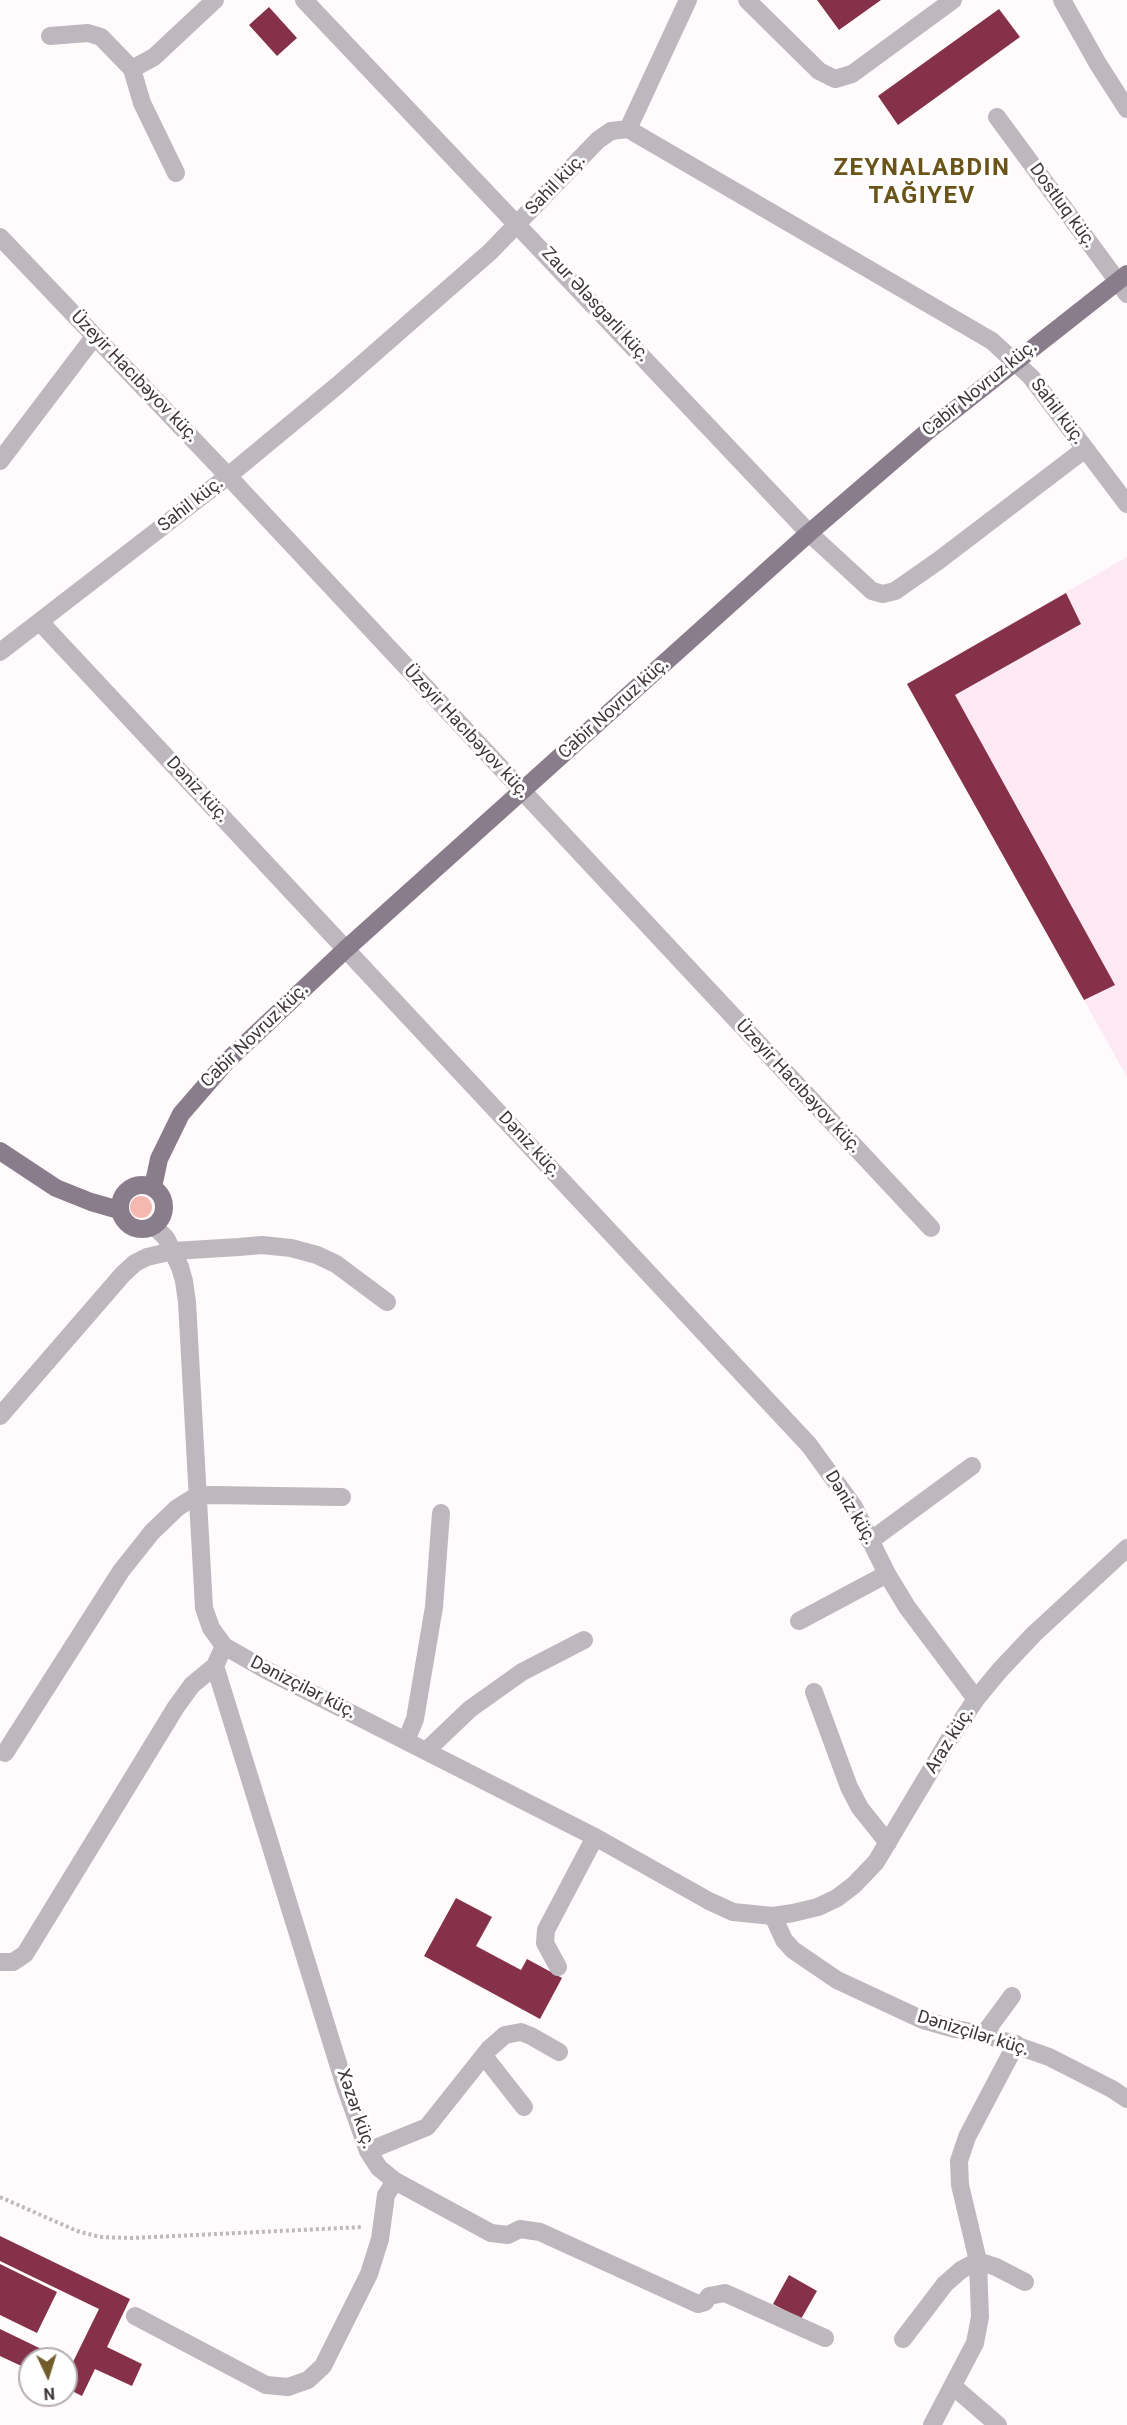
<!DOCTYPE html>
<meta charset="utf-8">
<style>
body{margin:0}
#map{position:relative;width:1127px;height:2425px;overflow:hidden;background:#fffafc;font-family:Roboto,sans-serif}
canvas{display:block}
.north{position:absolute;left:18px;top:2347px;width:60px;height:60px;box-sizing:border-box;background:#fff;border:2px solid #b3afb1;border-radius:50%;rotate:176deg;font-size:16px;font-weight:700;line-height:24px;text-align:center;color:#40373c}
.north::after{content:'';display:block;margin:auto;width:21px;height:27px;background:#715c2b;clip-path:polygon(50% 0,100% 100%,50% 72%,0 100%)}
</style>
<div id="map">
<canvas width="1127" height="2425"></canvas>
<div class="north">N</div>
</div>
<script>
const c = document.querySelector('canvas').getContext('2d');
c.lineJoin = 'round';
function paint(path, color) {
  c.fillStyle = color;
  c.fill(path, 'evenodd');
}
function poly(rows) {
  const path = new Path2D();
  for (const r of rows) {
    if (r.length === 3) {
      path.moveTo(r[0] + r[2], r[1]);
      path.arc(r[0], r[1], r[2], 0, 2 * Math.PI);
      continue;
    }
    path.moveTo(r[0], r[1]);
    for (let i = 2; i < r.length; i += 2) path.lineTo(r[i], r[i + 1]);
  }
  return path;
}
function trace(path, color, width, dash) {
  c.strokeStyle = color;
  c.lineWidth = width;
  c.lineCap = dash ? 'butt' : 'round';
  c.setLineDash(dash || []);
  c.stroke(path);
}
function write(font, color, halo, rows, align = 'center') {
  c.font = font + ' Roboto,sans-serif';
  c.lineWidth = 6;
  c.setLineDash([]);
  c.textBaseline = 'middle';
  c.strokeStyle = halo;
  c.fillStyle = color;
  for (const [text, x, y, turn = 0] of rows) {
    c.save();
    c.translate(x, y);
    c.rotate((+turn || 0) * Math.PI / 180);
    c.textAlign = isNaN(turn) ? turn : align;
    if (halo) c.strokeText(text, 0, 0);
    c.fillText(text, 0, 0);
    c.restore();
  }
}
const built = poly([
 [1127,557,1127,1077,907,684]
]);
const green = poly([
 [141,1207,11]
]);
const building = poly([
 [817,0,881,0,839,30],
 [269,7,297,38,277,56,249,25],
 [999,9,1020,37,898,125,878,96],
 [1066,593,1081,624,955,695,1115,985,1084,1000,907,684],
 [456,1898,492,1917,476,1946,521,1970,527,1959,562,1978,540,2019,424,1956],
 [0,2236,130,2299,107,2347,142,2364,132,2386,95,2369,82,2396,66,2388,66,2361,72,2364,99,2309,0,2261],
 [0,2264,57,2292,37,2333,0,2315],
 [789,2275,817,2291,801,2319,773,2304],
 [0,2329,62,2359,30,2359,30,2370,0,2356]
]);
const path = poly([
 [0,2197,77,2231,100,2237,132,2238,363,2227]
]);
const minor = poly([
 [304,0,809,533,872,591,883,594,895,591,938,561,1085,449],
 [747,0,819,71,835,79,852,74,953,0],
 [1062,0,1098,64,1127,109],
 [50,36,88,33,101,37,132,69,154,57,215,0],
 [132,69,142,103,176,173],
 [997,117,1127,294],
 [628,129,688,0],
 [0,237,228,476,931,1228],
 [0,461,94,337],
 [40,622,809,1445,854,1507,887,1574,907,1607,976,1699],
 [0,652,228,476,338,385,490,252,598,140,611,131,628,129,992,341,1031,377,1127,504],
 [154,1226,166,1238,180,1267,184,1281,187,1302,204,1608,211,1628,224,1646,266,1670,595,1837,709,1901,733,1912,773,1916,793,1913,818,1907,837,1898,854,1885,876,1862,950,1738,976,1699,1000,1670,1034,1634,1127,1548],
 [0,1416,123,1274,135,1263,147,1257,173,1251,239,1247,262,1245,291,1248,317,1255,336,1264,387,1302],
 [870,1541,972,1466],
 [799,1621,887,1574],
 [224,1646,215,1666,345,2086,368,2151,379,2168,395,2181,491,2233,508,2235,520,2229,540,2232,698,2304,705,2302,709,2296,725,2293,825,2338],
 [814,1692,849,1787,860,1808,888,1843],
 [406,1741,415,1719,434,1607,441,1513],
 [426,1751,470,1709,522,1672,584,1640],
 [5,1753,121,1571,152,1532,177,1508,196,1496,211,1495,342,1497],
 [773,1916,784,1940,793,1950,837,1980,923,2020,955,2029,984,2034,1049,2057,1112,2089,1127,2099],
 [0,1962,13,1962,25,1954,176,1707,192,1685,215,1666],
 [558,1967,545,1943,546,1930,595,1837],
 [984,2034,1012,1996],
 [484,2056,524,2107],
 [368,2151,427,2127,489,2049,505,2035,521,2032,531,2036,559,2052],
 [135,2316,266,2385,288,2387,308,2380,323,2366,369,2274,380,2239,386,2195,395,2181],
 [903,2339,945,2284,961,2270,978,2261,996,2267,1025,2282],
 [954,2387,998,2425],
 [932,2425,975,2343,980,2317,978,2261,960,2185,959,2161,967,2137,1016,2044]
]);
const major = poly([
 [0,1151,56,1188,91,1202,119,1210],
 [142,1207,22],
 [153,1187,159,1159,181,1114,227,1061,346,949,809,533,929,430,1127,274]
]);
const streetNames = [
 ["Sahil küç.",556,185,-46],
 ["Dostluq küç.",1062,206,54],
 ["Zaur Ələsgərli küç.",595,305,47],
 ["Üzeyir Hacıbəyov küç.",134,377,46],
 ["Cabir Novruz küç.",980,389,-39],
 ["Sahil küç.",1057,412,53],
 ["Sahil küç.",191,505,-38],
 ["Cabir Novruz küç.",614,709,-42],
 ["Üzeyir Hacıbəyov küç.",466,732,47],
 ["Dәniz küç.",197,790,47],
 ["Cabir Novruz küç.",255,1036,-44],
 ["Üzeyir Hacıbəyov küç.",798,1087,47],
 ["Dәniz küç.",529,1145,47],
 ["Dәniz küç.",850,1508,59],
 ["Dәnizçilәr küç.",303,1688,27],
 ["Araz küç.",950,1741,-58],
 ["Dənizçilər küç.",973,2034,17],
 ["Xəzər küç.",355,2109,71]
];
const districtNames = [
 ["ZEYNALABDIN",922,169],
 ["TAĞIYEV",922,197]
];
paint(built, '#fce9f3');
paint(green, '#f5b8b1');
paint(building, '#85314a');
trace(path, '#bfb9bc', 4, [3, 3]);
trace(minor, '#beb7be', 18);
trace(major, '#8a7d8b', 18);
write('18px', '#40373c', '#fff', streetNames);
c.letterSpacing = '1.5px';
write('bold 24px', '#6a5419', '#fff', districtNames);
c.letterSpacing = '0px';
</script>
